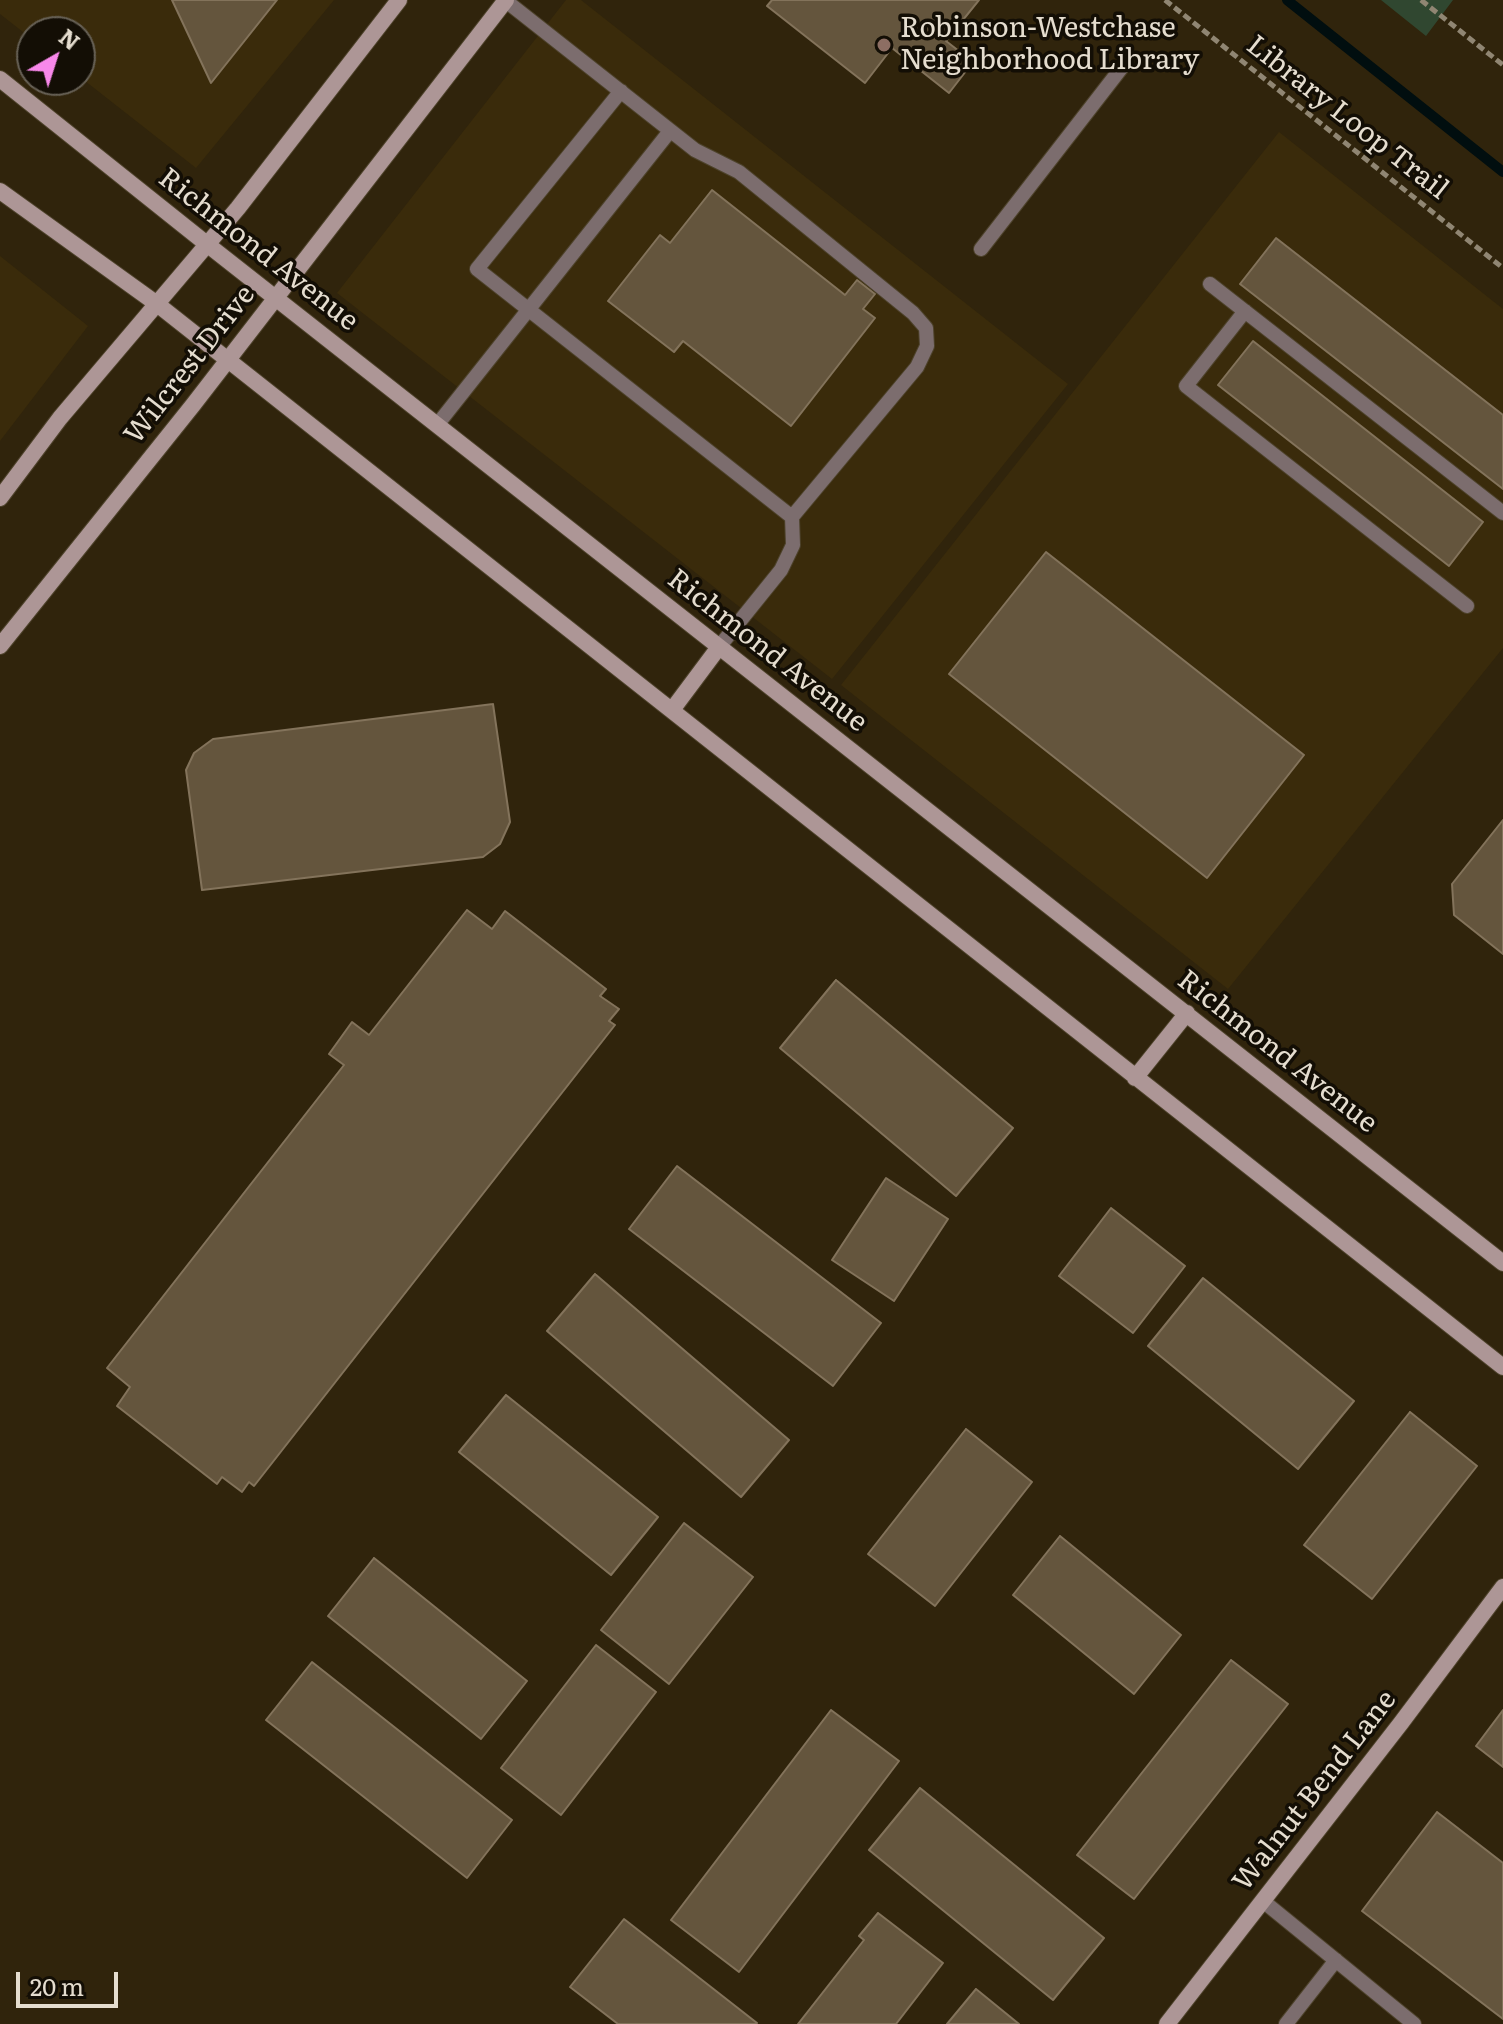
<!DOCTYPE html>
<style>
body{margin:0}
#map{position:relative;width:1503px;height:2024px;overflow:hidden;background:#30240c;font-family:Literata,serif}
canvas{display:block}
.north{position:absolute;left:16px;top:16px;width:80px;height:80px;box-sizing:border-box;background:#130e05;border:2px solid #676156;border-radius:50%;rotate:39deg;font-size:22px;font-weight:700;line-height:32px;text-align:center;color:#e5ddcf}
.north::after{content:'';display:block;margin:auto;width:28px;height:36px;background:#f888ea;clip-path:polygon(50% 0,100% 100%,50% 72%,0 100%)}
.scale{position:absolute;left:16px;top:1972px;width:102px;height:36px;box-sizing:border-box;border:4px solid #e5ddcf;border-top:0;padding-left:10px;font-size:24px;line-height:28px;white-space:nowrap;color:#e5ddcf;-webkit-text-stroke:6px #130e05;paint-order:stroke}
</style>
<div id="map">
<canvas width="1503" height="2024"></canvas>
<div class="north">N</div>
<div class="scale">20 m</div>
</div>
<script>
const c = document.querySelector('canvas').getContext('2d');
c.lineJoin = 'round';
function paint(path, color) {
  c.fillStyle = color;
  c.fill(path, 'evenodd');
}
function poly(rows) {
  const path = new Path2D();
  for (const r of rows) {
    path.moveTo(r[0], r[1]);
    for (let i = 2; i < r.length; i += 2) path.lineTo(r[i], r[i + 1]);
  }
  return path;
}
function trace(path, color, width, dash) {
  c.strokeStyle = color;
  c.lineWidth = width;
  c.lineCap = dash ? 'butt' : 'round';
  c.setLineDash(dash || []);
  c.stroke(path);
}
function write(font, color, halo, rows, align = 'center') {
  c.font = font + ' Literata,serif';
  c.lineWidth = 7;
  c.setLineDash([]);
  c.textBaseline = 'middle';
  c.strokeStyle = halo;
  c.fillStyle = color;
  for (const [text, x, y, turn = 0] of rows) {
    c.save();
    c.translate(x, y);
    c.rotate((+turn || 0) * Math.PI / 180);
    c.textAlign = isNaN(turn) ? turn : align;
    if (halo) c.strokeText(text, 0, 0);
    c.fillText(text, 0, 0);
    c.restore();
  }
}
const built = poly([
 [0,0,334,0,196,168,80,77,80,32,32,32,32,39,0,14],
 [566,0,581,0,1068,384,832,679,337,293],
 [1279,132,1503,309,1503,648,1228,989,841,685],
 [0,256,88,326,0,441]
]);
const green = poly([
 [1381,0,1453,0,1426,36]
]);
const stream = poly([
 [1287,0,1503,172]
]);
const building = poly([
 [172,0,277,0,211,83,172,0],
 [772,0,979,0,946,41,973,62,949,93,892,48,865,83,767,6,772,0],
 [712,190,845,295,857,280,875,294,863,309,875,318,791,426,683,341,674,352,608,301,660,235,670,243,712,190],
 [1276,238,1503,415,1503,489,1240,284,1276,238],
 [1253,341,1483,522,1449,566,1218,385,1253,341],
 [1046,552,1304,755,1207,878,949,674,1046,552],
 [493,704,510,822,500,844,483,857,202,890,186,770,194,753,213,739,493,704],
 [1503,820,1503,954,1454,915,1452,884,1503,820],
 [467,910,492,929,505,911,606,989,600,996,619,1009,609,1021,615,1025,254,1486,249,1482,242,1492,222,1477,217,1484,117,1406,130,1387,107,1368,344,1065,329,1054,352,1022,369,1035,467,910],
 [836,980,1013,1128,956,1196,780,1048,836,980],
 [677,1166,881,1323,833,1386,629,1229,677,1166],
 [886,1178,948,1219,894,1301,832,1260,886,1178],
 [1111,1208,1185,1266,1133,1333,1059,1276,1111,1208],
 [595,1274,789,1440,741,1497,547,1331,595,1274],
 [1203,1278,1354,1401,1298,1469,1148,1346,1203,1278],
 [506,1395,658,1517,611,1575,459,1452,506,1395],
 [1410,1412,1477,1466,1372,1599,1304,1545,1410,1412],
 [966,1429,1032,1482,935,1606,868,1554,966,1429],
 [684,1523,753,1577,669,1684,601,1630,684,1523],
 [1060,1536,1181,1635,1134,1694,1013,1595,1060,1536],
 [374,1558,527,1681,481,1739,328,1616,374,1558],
 [596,1645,656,1692,561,1815,501,1768,596,1645],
 [1231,1660,1288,1704,1134,1899,1077,1855,1231,1660],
 [312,1662,512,1820,467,1878,266,1720,312,1662],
 [831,1710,899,1761,739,1972,671,1920,831,1710],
 [1503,1710,1503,1767,1476,1746,1503,1710],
 [920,1788,1104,1938,1053,2000,869,1850,920,1788],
 [1437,1812,1503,1863,1503,2019,1362,1911,1437,1812],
 [878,1913,943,1963,896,2024,798,2024,864,1940,859,1936,878,1913],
 [624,1919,757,2023,756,2024,618,2024,570,1987,624,1919],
 [976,1989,1019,2024,947,2024,976,1989]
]);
const path = poly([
 [1165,0,1503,268],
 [1421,0,1503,65]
]);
const lane = poly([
 [506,1,695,150,739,172,913,313,926,328,927,346,917,367,792,517,793,545,781,570,719,647],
 [621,91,477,269,792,517],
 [981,249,1126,62],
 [1210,284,1503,513],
 [1245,311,1186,386,1467,606],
 [437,425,670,131],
 [1263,1901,1414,2024],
 [1286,2024,1336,1960]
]);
const secondary = poly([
 [0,79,208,245,1503,1263],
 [0,191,157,304,1503,1367],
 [0,498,60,418,238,208,399,0],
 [0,646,193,405,506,0],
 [672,710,719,647],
 [1135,1078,1187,1013],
 [1167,2024,1401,1723,1503,1587]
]);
const markers = [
 [884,45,8,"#8d6e63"]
];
const poiNames = [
 ["Robinson-Westchase",900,29],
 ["Neighborhood Library",900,61]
];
const streetNames = [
 ["Library Loop Trail",1347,118,38],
 ["Richmond Avenue",258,250,38],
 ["Wilcrest Drive",190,365,-52],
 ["Richmond Avenue",767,651,38],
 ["Richmond Avenue",1277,1052,38],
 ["Walnut Bend Lane",1315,1791,-52]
];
paint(built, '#3a2b0b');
paint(green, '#304730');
trace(stream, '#010e0f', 10);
paint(building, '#64553d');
trace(building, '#83735b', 2);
trace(lane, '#4d422b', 16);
trace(secondary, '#4d422b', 18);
trace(path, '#908673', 5, [8, 4]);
trace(lane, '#7c6d6e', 14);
trace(secondary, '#ad9696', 16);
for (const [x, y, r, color] of markers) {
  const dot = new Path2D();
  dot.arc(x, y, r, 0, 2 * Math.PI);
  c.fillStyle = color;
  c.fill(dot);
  trace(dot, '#130e05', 3);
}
write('28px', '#e5ddcf', '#130e05', poiNames, 'left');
write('28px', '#e5ddcf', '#130e05', streetNames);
</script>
